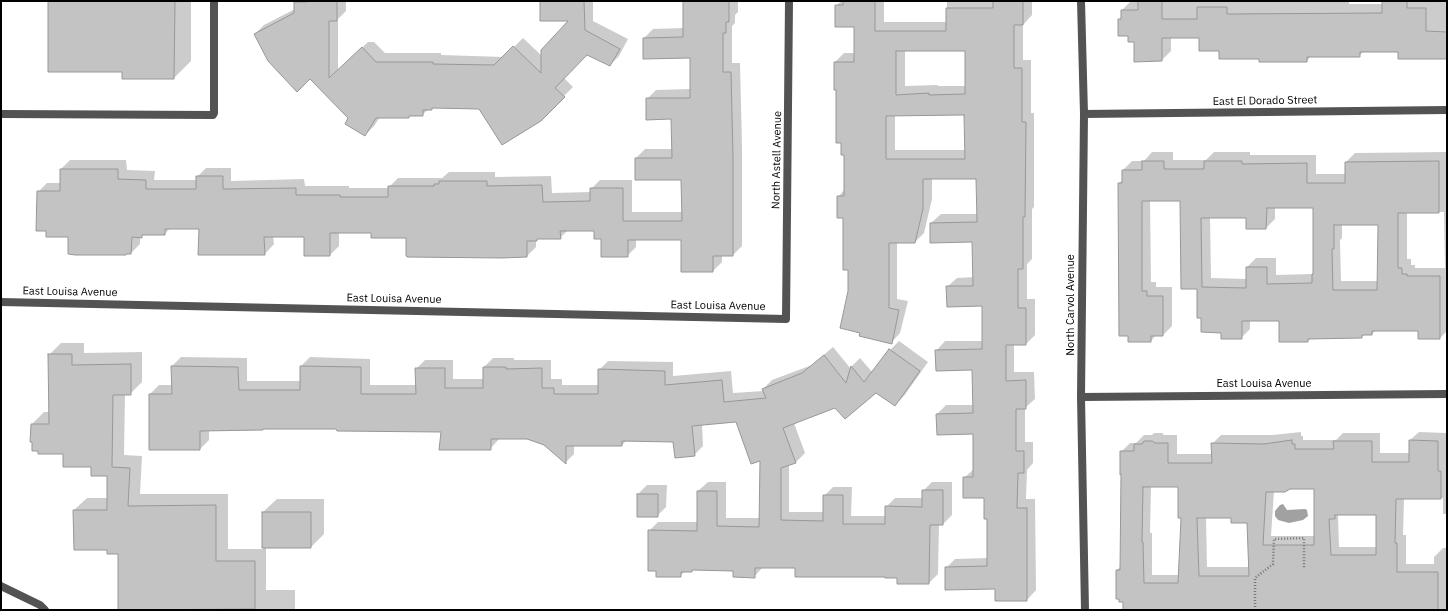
<!DOCTYPE html>
<style>
body{margin:0}
#map{position:relative;width:1448px;height:611px;overflow:hidden;background:#fff;font-family:"IBM Plex Sans",sans-serif}
canvas{display:block}
.frame{position:absolute;inset:0;border:2px solid #000;pointer-events:none}
</style>
<div id="map">
<canvas width="1448" height="611"></canvas>
<div class="frame"></div>
</div>
<script>
const c = document.querySelector('canvas').getContext('2d');
c.lineJoin = 'round';
function paint(path, color) {
  c.fillStyle = color;
  c.fill(path, 'evenodd');
}
function poly(rows) {
  const path = new Path2D();
  for (const r of rows) {
    path.moveTo(r[0], r[1]);
    for (let i = 2; i < r.length; i += 2) path.lineTo(r[i], r[i + 1]);
  }
  return path;
}
function trace(path, color, width, dash) {
  c.strokeStyle = color;
  c.lineWidth = width;
  c.lineCap = dash ? 'butt' : 'round';
  c.setLineDash(dash || []);
  c.stroke(path);
}
function write(font, color, halo, rows, align = 'center') {
  c.font = font + ' "IBM Plex Sans",sans-serif';
  c.lineWidth = 3.5;
  c.setLineDash([]);
  c.textBaseline = 'middle';
  c.strokeStyle = halo;
  c.fillStyle = color;
  for (const [text, x, y, turn = 0] of rows) {
    c.save();
    c.translate(x, y);
    c.rotate((+turn || 0) * Math.PI / 180);
    c.textAlign = isNaN(turn) ? turn : align;
    if (halo) c.strokeText(text, 0, 0);
    c.fillText(text, 0, 0);
    c.restore();
  }
}
const water = poly([
 [1283,504,1287,510,1305,509,1307,510,1308,516,1303,520,1289,523,1278,520,1275,516,1275,511,1280,505]
]);
const shadow = poly([
 [49,1,191,1,191,61,174,78,123,78,123,71],
 [296,1,346,1,346,11,338,19,338,71,368,42,374,42,385,53,441,53,441,55,504,57,523,38,542,56,571,20,541,1,593,1,593,21,628,39,619,56,610,65,587,54,564,78,573,87,540,120,480,108,433,107,429,109,422,115,411,115,408,117,380,117,374,126,365,135,310,77,255,34,264,25,295,9,295,3],
 [684,1,738,1,738,12,735,15,735,23,732,26,732,63,740,63,742,146,742,246,733,255,722,255,722,262,713,271,682,240,636,240,636,247,627,256,602,238,595,230,568,230,560,238,538,238,536,240,536,247,527,256,372,232,339,232,339,246,330,255,305,236,273,236,274,244,265,254,200,228,170,228,165,234,144,234,140,236,140,244,131,253,127,253,69,236,38,192,47,183,61,183,61,169,70,160,126,160,127,170,155,171,154,180,197,180,197,177,206,168,231,168,231,181,304,179,305,186,349,186,349,188,389,188,389,187,398,178,442,178,449,172,495,172,495,177,551,176,552,193,591,192,591,189,600,180,632,180,632,212,683,212,682,179,636,158,645,149,673,149,672,118,647,99,656,90,691,89,691,57,644,38,653,29,684,28],
 [841,1,884,1,884,22,947,22,947,1,1032,1,1032,15,1023,25,1023,60,1031,60,1031,113,1034,113,1034,207,1032,209,1032,259,1027,264,1027,299,1035,299,1035,335,1026,344,1014,344,1014,372,1034,372,1035,399,1025,408,1025,442,1033,442,1033,463,1027,470,1026,499,1035,499,1036,590,1027,600,996,600,996,588,946,568,955,559,988,558,988,518,985,497,964,478,974,469,974,433,937,414,946,405,974,405,973,369,936,351,945,341,983,341,983,305,947,287,957,278,974,277,973,241,931,223,941,214,978,214,977,178,932,178,932,199,924,233,915,242,897,242,897,299,908,301,900,333,891,343,861,332,849,291,849,269,844,217,838,197,845,189,845,154,835,62,844,53,855,53,855,26,836,6],
 [905,50,966,50,966,86,938,86,938,85,905,86],
 [965,114,965,150,895,150,895,115],
 [1131,1,1349,1,1349,4,1383,4,1383,1,1447,1,1447,58,1399,51,1364,51,1359,56,1311,56,1307,61,1260,58,1220,50,1200,37,1171,37,1171,51,1162,60,1135,41,1129,35,1119,20,1122,16,1122,10],
 [1152,152,1173,152,1173,160,1206,160,1214,152,1250,152,1250,155,1316,155,1316,174,1346,174,1346,162,1355,153,1447,152,1447,331,1440,338,1419,330,1376,330,1372,334,1365,334,1362,337,1311,338,1308,341,1280,320,1250,320,1250,329,1241,338,1222,332,1202,317,1198,288,1181,200,1150,200,1151,282,1156,282,1156,287,1172,287,1172,326,1163,335,1156,335,1151,341,1119,183,1123,180,1123,170,1132,161,1144,161],
 [1275,207,1314,207,1313,274,1276,275,1276,258,1256,258,1247,267,1247,279,1211,278,1210,217,1247,217,1266,228,1275,219],
 [1407,212,1444,212,1445,268,1415,268,1415,265,1411,265,1411,259,1407,259],
 [1342,224,1379,224,1378,281,1341,281,1340,240,1342,238],
 [899,341,928,362,904,396,895,405,876,392,794,423,805,453,796,462,789,464,789,512,824,512,824,496,833,487,852,487,851,516,886,516,886,507,895,498,923,498,923,491,932,482,952,482,952,515,943,524,939,524,938,574,929,583,898,583,898,577,886,576,796,567,763,567,754,577,734,570,693,569,692,571,685,571,680,576,649,531,658,522,698,522,698,491,708,482,726,482,726,518,760,518,761,460,736,421,702,424,703,446,694,455,674,441,627,440,622,445,574,445,574,454,566,462,544,444,527,438,500,438,490,449,442,431,337,428,209,430,209,440,200,449,150,394,159,385,172,385,172,366,181,357,247,358,247,381,301,381,301,366,310,357,370,359,370,385,417,385,416,369,425,360,453,360,453,379,484,379,484,367,493,358,514,358,514,360,551,360,551,379,562,379,562,385,599,385,599,370,608,361,673,362,673,376,731,371,733,393,764,391,763,389,772,380,812,365,833,347,851,369,852,366,860,358,873,373,890,350],
 [61,343,84,343,84,353,142,352,142,382,130,394,125,394,124,455,142,456,140,494,228,494,228,549,263,549,263,512,277,499,324,499,324,534,311,547,266,547,266,590,295,590,295,610,122,610,119,553,108,549,74,510,87,498,108,498,108,475,64,453,32,424,44,412,50,412,49,355],
 [1301,432,1301,436,1303,436,1303,440,1336,440,1343,433,1380,433,1380,453,1410,453,1410,440,1419,432,1446,433,1447,514,1443,514,1443,498,1404,498,1403,535,1406,535,1406,564,1434,564,1434,557,1443,548,1447,548,1447,610,1124,610,1124,601,1117,570,1121,566,1122,473,1121,452,1130,443,1136,443,1144,435,1152,435,1154,433,1162,433,1164,435,1177,435,1177,454,1212,454,1212,444,1221,435,1273,435],
 [1151,486,1179,486,1182,517,1180,575,1152,575,1152,533,1150,533],
 [1290,488,1315,488,1315,536,1271,536,1274,491],
 [1377,514,1377,547,1339,547,1338,515],
 [1206,517,1232,517,1248,522,1250,567,1207,567],
 [647,485,667,485,666,507,657,516,638,516,638,494]
]);
const building = poly([
 [48,1,175,1,174,79,122,79,122,72,48,72,48,1],
 [307,1,337,1,337,21,329,21,329,78,362,47,376,62,433,62,433,64,494,65,513,46,541,73,541,50,568,21,540,21,540,1,584,1,585,30,620,49,610,66,587,55,555,88,565,97,541,121,502,145,479,109,432,108,432,110,423,110,423,116,409,116,409,118,376,118,365,136,345,124,348,118,310,79,297,92,268,61,254,34,294,13,294,2,307,2,307,1],
 [683,1,729,1,729,22,726,22,726,33,723,33,723,72,731,72,733,156,733,256,713,256,713,272,681,272,681,240,628,240,628,257,601,257,601,239,594,239,594,231,560,231,561,239,537,239,537,241,527,241,527,257,502,258,407,257,407,256,406,256,406,238,371,238,371,233,330,233,330,256,304,256,304,237,264,237,265,255,198,255,199,229,165,229,165,235,142,235,142,238,132,237,131,254,126,254,126,255,75,255,68,254,68,237,46,237,46,231,36,231,37,191,60,191,60,169,118,169,118,179,146,180,146,189,196,189,196,176,223,176,223,189,296,188,296,195,340,195,340,197,388,197,388,186,434,186,434,184,439,184,439,181,487,181,487,186,542,185,543,202,590,201,590,188,623,188,623,221,682,221,681,180,635,180,635,158,672,158,671,119,646,120,646,98,690,98,690,58,643,59,643,38,683,37,683,1],
 [843,1,875,1,875,31,946,31,946,8,993,8,993,1,1023,1,1023,25,1014,25,1014,68,1022,68,1022,122,1026,122,1025,217,1023,217,1023,269,1018,269,1018,308,1026,308,1026,345,1006,345,1006,381,1026,380,1026,409,1016,409,1016,451,1024,451,1024,473,1018,473,1017,508,1027,508,1027,601,995,601,995,589,945,590,945,567,987,566,987,519,984,519,984,498,963,498,963,477,973,477,973,434,937,435,936,414,973,413,972,370,936,371,935,350,982,349,982,306,947,307,946,286,973,286,972,242,930,243,930,223,977,222,976,179,923,179,923,209,915,243,889,243,889,308,899,310,892,344,859,336,860,333,840,328,848,291,848,270,843,270,843,218,837,218,837,196,844,196,844,155,841,155,841,143,836,143,836,90,834,90,834,62,854,62,854,27,835,27,835,5,843,5,843,1],
 [896,51,965,51,965,94,929,95,929,93,896,95,896,51],
 [964,115,965,159,886,159,886,116,964,115],
 [1139,1,1162,1,1162,19,1197,19,1197,7,1227,7,1227,14,1382,13,1382,1,1407,1,1407,8,1426,8,1426,31,1447,32,1447,59,1398,59,1398,52,1360,52,1360,57,1307,57,1307,62,1259,62,1259,59,1219,59,1219,51,1199,51,1199,38,1162,38,1162,61,1134,62,1134,42,1128,42,1128,36,1118,36,1118,19,1121,19,1121,10,1138,10,1138,2,1139,1],
 [1142,161,1164,161,1164,169,1204,169,1204,161,1242,161,1242,164,1307,163,1307,183,1345,183,1345,162,1439,161,1439,213,1398,213,1398,268,1402,268,1402,274,1407,274,1407,276,1440,276,1440,339,1418,339,1418,331,1372,331,1372,335,1362,335,1362,338,1308,339,1308,342,1279,342,1279,321,1242,321,1242,339,1221,339,1221,333,1201,332,1201,318,1197,318,1197,289,1181,289,1180,201,1142,201,1142,291,1147,291,1147,296,1163,296,1163,336,1151,336,1151,342,1128,342,1128,336,1119,336,1118,183,1122,183,1122,170,1142,170,1142,161],
 [1267,208,1313,208,1313,274,1312,274,1312,283,1267,284,1267,267,1246,267,1246,288,1202,287,1201,218,1246,218,1246,229,1266,229,1267,208],
 [1334,225,1378,225,1377,290,1333,290,1332,249,1334,249,1334,225],
 [889,349,920,371,895,406,876,393,845,419,835,408,783,428,796,463,781,468,781,520,823,521,823,495,843,495,843,524,885,524,885,506,922,507,922,490,943,490,943,525,930,525,929,584,897,584,897,578,885,578,885,577,795,577,795,568,755,568,755,578,733,577,733,571,692,570,692,572,681,572,681,577,656,577,656,571,648,571,648,530,697,531,697,491,717,491,717,526,759,527,760,461,751,464,736,422,692,426,695,456,675,458,673,442,622,441,622,446,566,446,566,464,544,445,527,439,491,439,491,450,439,450,441,432,337,431,336,429,263,429,263,430,200,431,200,450,149,450,149,394,172,394,171,366,238,367,239,390,300,390,300,366,361,367,361,394,416,394,415,368,445,368,445,388,483,388,483,367,506,367,506,369,542,368,542,388,554,388,554,394,598,394,598,369,665,371,665,385,722,380,724,402,766,398,762,389,802,373,824,355,846,383,851,366,864,382,889,349],
 [48,354,72,354,72,365,131,364,131,395,113,395,112,467,130,468,128,506,216,505,216,561,255,561,255,609,118,610,118,554,107,554,107,550,74,550,73,510,107,510,107,476,91,476,91,467,63,467,63,454,38,454,38,451,32,451,32,442,30,442,31,424,49,424,48,354],
 [1292,440,1292,444,1295,444,1295,449,1334,449,1333,441,1372,441,1372,462,1409,462,1409,440,1438,441,1438,471,1441,471,1441,499,1396,499,1395,543,1397,543,1397,572,1438,572,1438,610,1123,610,1123,602,1119,602,1119,599,1116,599,1116,570,1120,570,1121,474,1120,475,1120,451,1134,451,1134,444,1142,444,1144,441,1152,441,1155,443,1168,443,1168,463,1212,463,1211,443,1264,444,1292,440],
 [1143,487,1178,487,1178,518,1181,518,1178,583,1144,583,1143,542,1142,542,1143,487],
 [1290,489,1314,489,1314,545,1263,545,1266,492,1285,492,1290,489],
 [1335,515,1376,515,1376,555,1331,555,1329,519,1335,519,1335,515],
 [1197,518,1231,518,1231,523,1247,523,1249,576,1199,576,1197,518],
 [637,494,658,494,658,517,637,517,637,494],
 [262,512,311,512,311,548,262,548,262,512]
]);
const path = poly([
 [1255,610,1255,578,1273,564,1274,539,1304,538,1304,569]
]);
const service = poly([
 [1,114,213,115,214,113,214,1],
 [1,586,40,605,45,610]
]);
const minor = poly([
 [1081,1,1084,114,1081,397,1085,610],
 [1084,114,1447,110],
 [1,302,786,319,789,1],
 [1081,397,1447,394]
]);
const streetNames = [
 ["East El Dorado Street",1265,101,-1],
 ["North Astell Avenue",777,160,-89],
 ["East Louisa Avenue",70,292,1],
 ["East Louisa Avenue",394,299,1],
 ["North Carvol Avenue",1071,305,-90],
 ["East Louisa Avenue",718,306,1],
 ["East Louisa Avenue",1264,384]
];
paint(water, '#a1a1a1');
paint(shadow, '#0003');
paint(building, '#c3c3c3');
trace(building, '#979797', 1);
trace(path, '#757575', 2.5, [1, 2]);
trace(service, '#535353', 8);
trace(minor, '#535353', 8);
write('11px', '#000', '#fff', streetNames);
</script>
